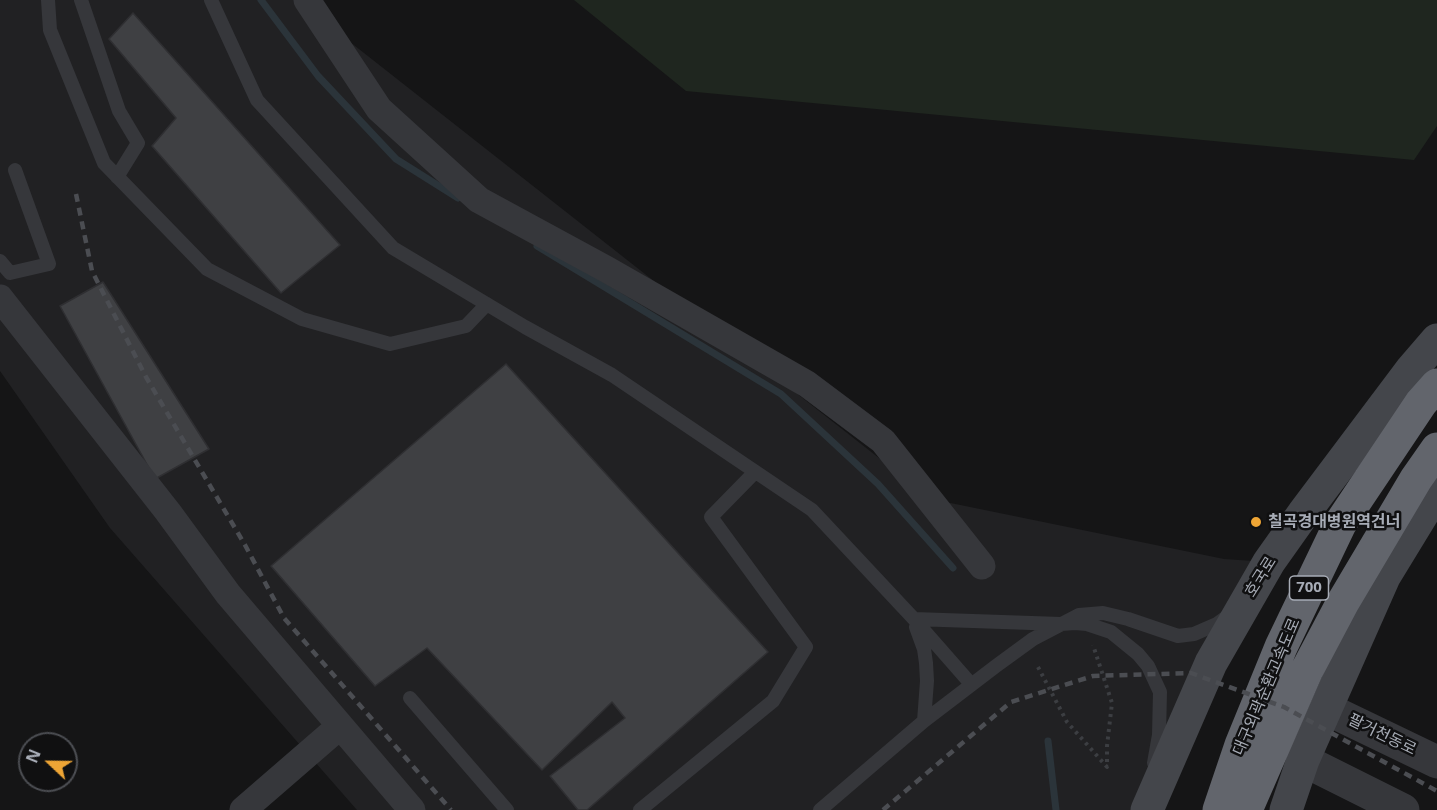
<!DOCTYPE html>
<meta charset="utf-8">
<style>
body{margin:0}
#map{position:relative;width:1437px;height:810px;overflow:hidden;background:#151516;font-family:"Open Sans",sans-serif}
canvas{display:block}
.north{position:absolute;left:18px;top:732px;width:60px;height:60px;box-sizing:border-box;background:#101011;border:2px solid #4c4e53;border-radius:50%;rotate:292deg;font-size:16px;font-weight:700;line-height:24px;text-align:center;color:#a7acb6}
.north::after{content:'';display:block;margin:auto;width:21px;height:27px;background:#eea535;clip-path:polygon(50% 0,100% 100%,50% 72%,0 100%)}
</style>
<div id="map">
<canvas width="1437" height="810"></canvas>
<div class="north">N</div>
</div>
<script>
const c = document.querySelector('canvas').getContext('2d');
c.lineJoin = 'round';
function paint(path, color) {
  c.fillStyle = color;
  c.fill(path, 'evenodd');
}
function poly(rows) {
  const path = new Path2D();
  for (const r of rows) {
    path.moveTo(r[0], r[1]);
    for (let i = 2; i < r.length; i += 2) path.lineTo(r[i], r[i + 1]);
  }
  return path;
}
function trace(path, color, width, dash) {
  c.strokeStyle = color;
  c.lineWidth = width;
  c.lineCap = dash ? 'butt' : 'round';
  c.setLineDash(dash || []);
  c.stroke(path);
}
function write(font, color, halo, rows, align = 'center') {
  c.font = font + ' "Open Sans","Noto Sans KR",sans-serif';
  c.lineWidth = 5;
  c.setLineDash([]);
  c.textBaseline = 'middle';
  c.strokeStyle = halo;
  c.fillStyle = color;
  for (const [text, x, y, turn = 0] of rows) {
    c.save();
    c.translate(x, y);
    c.rotate((+turn || 0) * Math.PI / 180);
    c.textAlign = isNaN(turn) ? turn : align;
    if (halo) c.strokeText(text, 0, 0);
    c.fillText(text, 0, 0);
    c.restore();
  }
}
const built = poly([
 [0,0,311,0,317,16,931,499,1224,559,1269,562,1144,810,357,810,110,528,0,371]
]);
const green = poly([
 [574,0,1437,0,1437,126,1414,160,686,91]
]);
const stream = poly([
 [261,0,318,76,396,159,458,198],
 [537,246,781,394,878,484,953,568],
 [1048,741,1056,810]
]);
const building = poly([
 [133,13,340,245,281,293,152,146,176,118,109,39,133,13],
 [103,282,209,449,155,479,60,306,103,282],
 [506,364,768,652,587,810,578,810,550,776,625,718,612,702,542,770,427,648,375,686,271,566,506,364]
]);
const path = poly([
 [1038,667,1067,722,1107,767,1107,746,1112,703,1093,645]
]);
const service = poly([
 [48,0,50,30,104,163,207,269,302,319,390,344,466,326,487,304],
 [81,0,119,111,138,143,117,177],
 [211,0,257,100,393,248,525,327,612,375,812,510,914,619,971,684],
 [0,261,10,273,49,264,15,170],
 [914,619,1061,624,1075,623,1087,624,1111,632,1138,654,1148,666,1160,692,1159,735,1154,763],
 [916,627,924,649,926,663,927,681,924,721],
 [410,698,507,810],
 [640,810,773,701,806,647,711,517,755,472],
 [820,810,924,721,996,666,1033,639,1079,615,1103,613,1128,619,1178,636,1194,634,1217,624,1228,616]
]);
const minor = poly([
 [307,0,379,109,479,200,606,269,807,384,883,441,982,566],
 [0,298,168,512,228,594,412,810],
 [243,810,340,726]
]);
const tertiary = poly([
 [1327,709,1437,762],
 [1303,760,1403,810]
]);
const secondary = poly([
 [1147,810,1211,663,1269,562,1303,514,1412,369,1437,340],
 [1286,810,1303,760,1384,577,1437,490]
]);
const motorway = poly([
 [1219,810,1241,745,1281,647,1340,524,1421,403,1437,385],
 [1246,810,1307,670,1343,602,1416,479,1437,449]
]);
const rail = poly([
 [76,194,92,271,146,377,245,545,284,618,451,810],
 [883,810,1011,702,1093,676,1191,673,1284,707,1437,791]
]);
const markers = [
 [1256,522,6,"#eea535"]
];
const shields = [
 [1309,588,39]
];
const shieldNames = [
 ["700",1309,588]
];
const poiNames = [
 ["칠곡경대병원역건너",1268,522]
];
const streetNames = [
 ["호국로",1261,577,-58],
 ["대구외곽순환고속도로",1267,687,-67],
 ["팔거천동로",1382,735,26]
];
paint(built, '#212123');
paint(green, '#1f261f');
trace(stream, '#2b343a', 7);
paint(building, '#3f4043');
trace(building, '#2f2f32', 1.5);
trace(path, '#3c3e42', 4, [3, 4.5]);
trace(service, '#36373b', 14);
trace(minor, '#36373b', 27);
trace(tertiary, '#36373b', 33);
trace(secondary, '#44464b', 33);
trace(motorway, '#62656c', 33);
trace(rail, '#4b4d52', 4.5, [8, 6]);
for (const [x, y, r, color] of markers) {
  const dot = new Path2D();
  dot.arc(x, y, r, 0, 2 * Math.PI);
  c.fillStyle = color;
  c.fill(dot);
  trace(dot, '#101011', 2);
}
for (const [x, y, w] of shields) {
  const box = new Path2D();
  box.roundRect(x - w / 2, y - 12, w, 24, 4.5);
  c.fillStyle = '#101011';
  c.fill(box);
  trace(box, '#a7acb6', 1.5);
}
write('bold 15px', '#a7acb6', null, shieldNames);
write('bold 16px', '#a7acb6', '#101011', poiNames, 'left');
write('16px', '#a7acb6', '#101011', streetNames);
</script>
